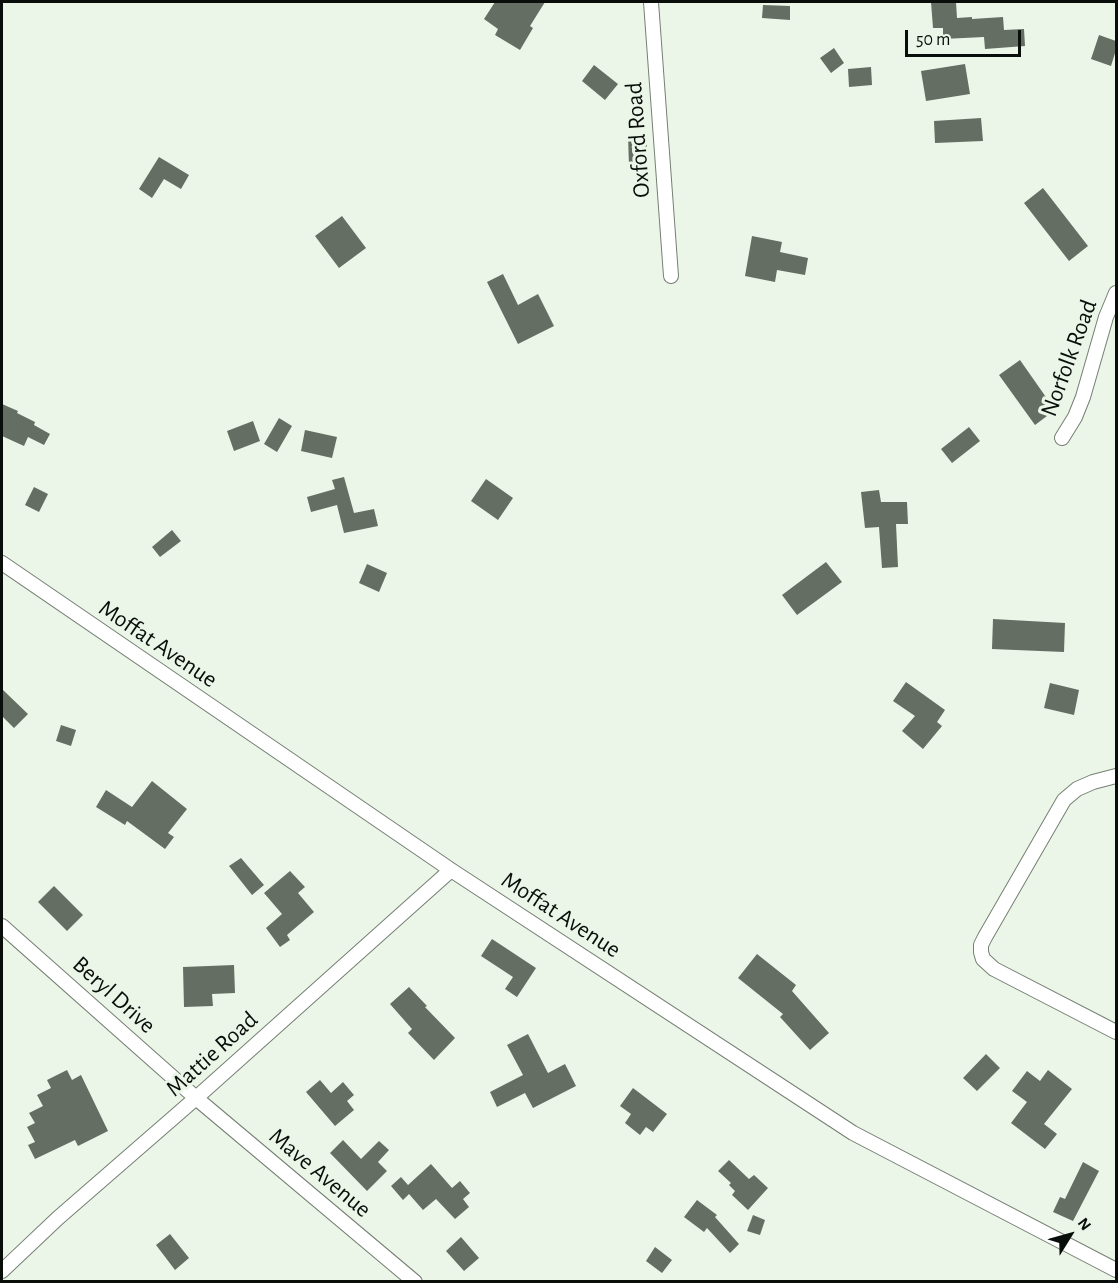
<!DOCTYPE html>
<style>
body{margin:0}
#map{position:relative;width:1118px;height:1283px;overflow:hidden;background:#ebf6e9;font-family:"Alegreya Sans",sans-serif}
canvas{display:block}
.frame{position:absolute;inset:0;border:3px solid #0a0e0a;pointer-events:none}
.north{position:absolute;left:1040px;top:1205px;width:60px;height:60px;-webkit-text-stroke:4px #ebf6e9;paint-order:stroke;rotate:53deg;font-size:16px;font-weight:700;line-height:24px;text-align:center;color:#0a0e0a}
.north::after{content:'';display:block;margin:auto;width:21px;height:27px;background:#0a0e0a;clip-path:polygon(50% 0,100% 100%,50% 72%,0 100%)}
.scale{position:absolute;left:905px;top:30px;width:116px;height:27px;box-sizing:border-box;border:3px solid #0a0e0a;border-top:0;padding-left:8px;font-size:18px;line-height:21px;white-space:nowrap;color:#0a0e0a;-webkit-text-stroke:4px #ebf6e9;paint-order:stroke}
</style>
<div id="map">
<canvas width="1118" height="1283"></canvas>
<div class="frame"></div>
<div class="north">N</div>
<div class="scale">50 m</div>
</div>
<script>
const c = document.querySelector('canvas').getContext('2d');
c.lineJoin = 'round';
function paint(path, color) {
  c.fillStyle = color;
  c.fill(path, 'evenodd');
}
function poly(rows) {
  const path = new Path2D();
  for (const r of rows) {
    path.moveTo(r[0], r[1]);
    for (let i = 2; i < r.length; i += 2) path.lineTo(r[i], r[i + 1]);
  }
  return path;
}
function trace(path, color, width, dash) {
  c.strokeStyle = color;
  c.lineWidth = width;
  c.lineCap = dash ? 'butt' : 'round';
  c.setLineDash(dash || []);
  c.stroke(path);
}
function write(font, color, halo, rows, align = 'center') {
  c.font = font + ' "Alegreya Sans",sans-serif';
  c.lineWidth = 6;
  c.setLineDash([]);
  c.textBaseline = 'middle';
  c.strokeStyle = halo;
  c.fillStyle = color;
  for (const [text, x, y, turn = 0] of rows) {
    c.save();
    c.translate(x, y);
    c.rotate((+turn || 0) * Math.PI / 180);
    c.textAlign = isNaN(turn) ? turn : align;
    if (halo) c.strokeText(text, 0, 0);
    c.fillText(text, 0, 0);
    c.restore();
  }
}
const building = poly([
 [495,2,545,2,530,26,533,28,520,50,495,35,498,29,484,19],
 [931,2,956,2,957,18,972,17,972,19,1003,17,1004,30,1024,29,1025,46,985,49,984,37,943,39,943,28,933,28],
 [763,5,790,6,790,20,762,18],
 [1099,35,1116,41,1116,50,1111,66,1091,59],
 [834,48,844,63,831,73,820,58],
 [965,64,970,94,926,101,921,71],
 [594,65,618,84,605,100,582,81],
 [871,67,872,85,849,87,848,69],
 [981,118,983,141,935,143,934,121],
 [628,135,647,135,647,166,629,166],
 [159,157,189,175,181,189,164,179,152,198,139,189],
 [1043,188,1088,246,1069,261,1024,203],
 [342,216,366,248,339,268,315,236],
 [752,236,782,242,780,252,808,258,805,275,777,270,775,282,745,276],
 [503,274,518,305,538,294,554,326,518,344,487,282],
 [1020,360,1055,410,1035,425,999,375],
 [2,404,18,411,17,413,35,422,34,425,50,434,44,445,28,437,24,446,2,436],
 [279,418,292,426,277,452,264,444],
 [253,421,260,441,234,451,227,431],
 [969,427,980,441,952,463,941,449],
 [305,430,337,437,332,458,301,451],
 [344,477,354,513,374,509,378,526,344,533,337,505,311,512,307,497,335,489,332,480],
 [486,479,513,498,498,520,471,501],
 [34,487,48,494,39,512,25,505],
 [879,490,881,502,907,502,908,524,896,524,898,567,882,568,879,527,865,528,861,492],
 [172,530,181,541,160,557,152,547],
 [826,562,842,582,797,615,782,595],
 [367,564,387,573,379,592,359,583],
 [993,619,1065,623,1064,652,992,649],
 [906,682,945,710,937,722,942,726,923,749,902,731,915,716,893,701],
 [1050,683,1079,690,1074,715,1044,708],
 [2,689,28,714,14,728,2,716],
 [61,725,76,730,71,746,56,741],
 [152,781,187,809,168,833,174,837,165,849,127,821,125,825,96,807,106,790,132,807],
 [241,858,264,885,252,895,229,866],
 [290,871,305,887,298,893,314,912,287,935,290,940,280,947,266,928,282,914,264,893],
 [54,886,83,915,67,931,38,902],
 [492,939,536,968,517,997,505,989,513,977,481,956],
 [757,954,796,985,792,991,829,1033,810,1050,780,1017,783,1014,738,978],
 [234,965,235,993,212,994,213,1006,184,1007,183,967],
 [409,987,427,1006,425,1007,455,1038,434,1060,408,1033,412,1029,390,1004],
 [528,1034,548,1073,565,1064,576,1086,533,1108,525,1093,497,1107,490,1092,523,1075,507,1045],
 [986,1054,1000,1068,977,1091,963,1078],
 [67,1070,72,1080,81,1075,108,1131,78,1146,75,1140,35,1159,28,1145,35,1142,27,1127,35,1123,29,1113,43,1106,37,1095,51,1088,47,1080],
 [1048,1070,1072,1089,1044,1124,1057,1134,1045,1149,1011,1123,1027,1102,1012,1091,1027,1071,1040,1081],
 [320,1080,331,1093,343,1082,354,1095,347,1101,354,1110,335,1126,306,1092],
 [633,1088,667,1114,653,1132,646,1127,640,1135,625,1123,631,1114,620,1106],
 [343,1140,361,1159,379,1141,389,1150,378,1162,387,1171,367,1191,330,1153],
 [729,1160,749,1179,754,1175,768,1188,748,1210,732,1195,735,1191,729,1185,731,1183,718,1171],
 [1083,1162,1099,1171,1073,1221,1053,1212,1060,1197,1065,1199],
 [431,1164,452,1188,460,1181,470,1193,463,1199,469,1207,455,1219,436,1199,423,1210,409,1194,403,1200,391,1186,401,1177,408,1185],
 [697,1200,717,1215,715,1217,739,1244,730,1253,707,1228,704,1232,684,1217],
 [753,1215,765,1220,760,1235,747,1231],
 [170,1234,189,1258,175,1270,156,1245],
 [461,1237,479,1258,464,1271,446,1251],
 [655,1247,672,1260,662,1273,646,1261]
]);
const minor = poly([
 [651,2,671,276],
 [1062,438,1075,417,1083,397,1106,317,1116,293],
 [2,563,451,870,853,1133,1116,1270],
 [1116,776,1093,782,1077,789,1064,800,985,937,981,945,981,952,983,959,994,969,1116,1032],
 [2,926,196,1098,415,1282],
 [2,1271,58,1218,196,1098,451,870]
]);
const streetNames = [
 ["Oxford Road",638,140,-94],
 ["Norfolk Road",1069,358,-70],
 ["Moffat Avenue",158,644,34],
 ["Moffat Avenue",561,915,33],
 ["Beryl Drive",114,995,42],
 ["Mattie Road",212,1054,-42],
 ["Mave Avenue",320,1173,40]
];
paint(building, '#646e62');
trace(minor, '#757f73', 16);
trace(minor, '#fff', 14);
write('24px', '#0a0e0a', '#ebf6e9', streetNames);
</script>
